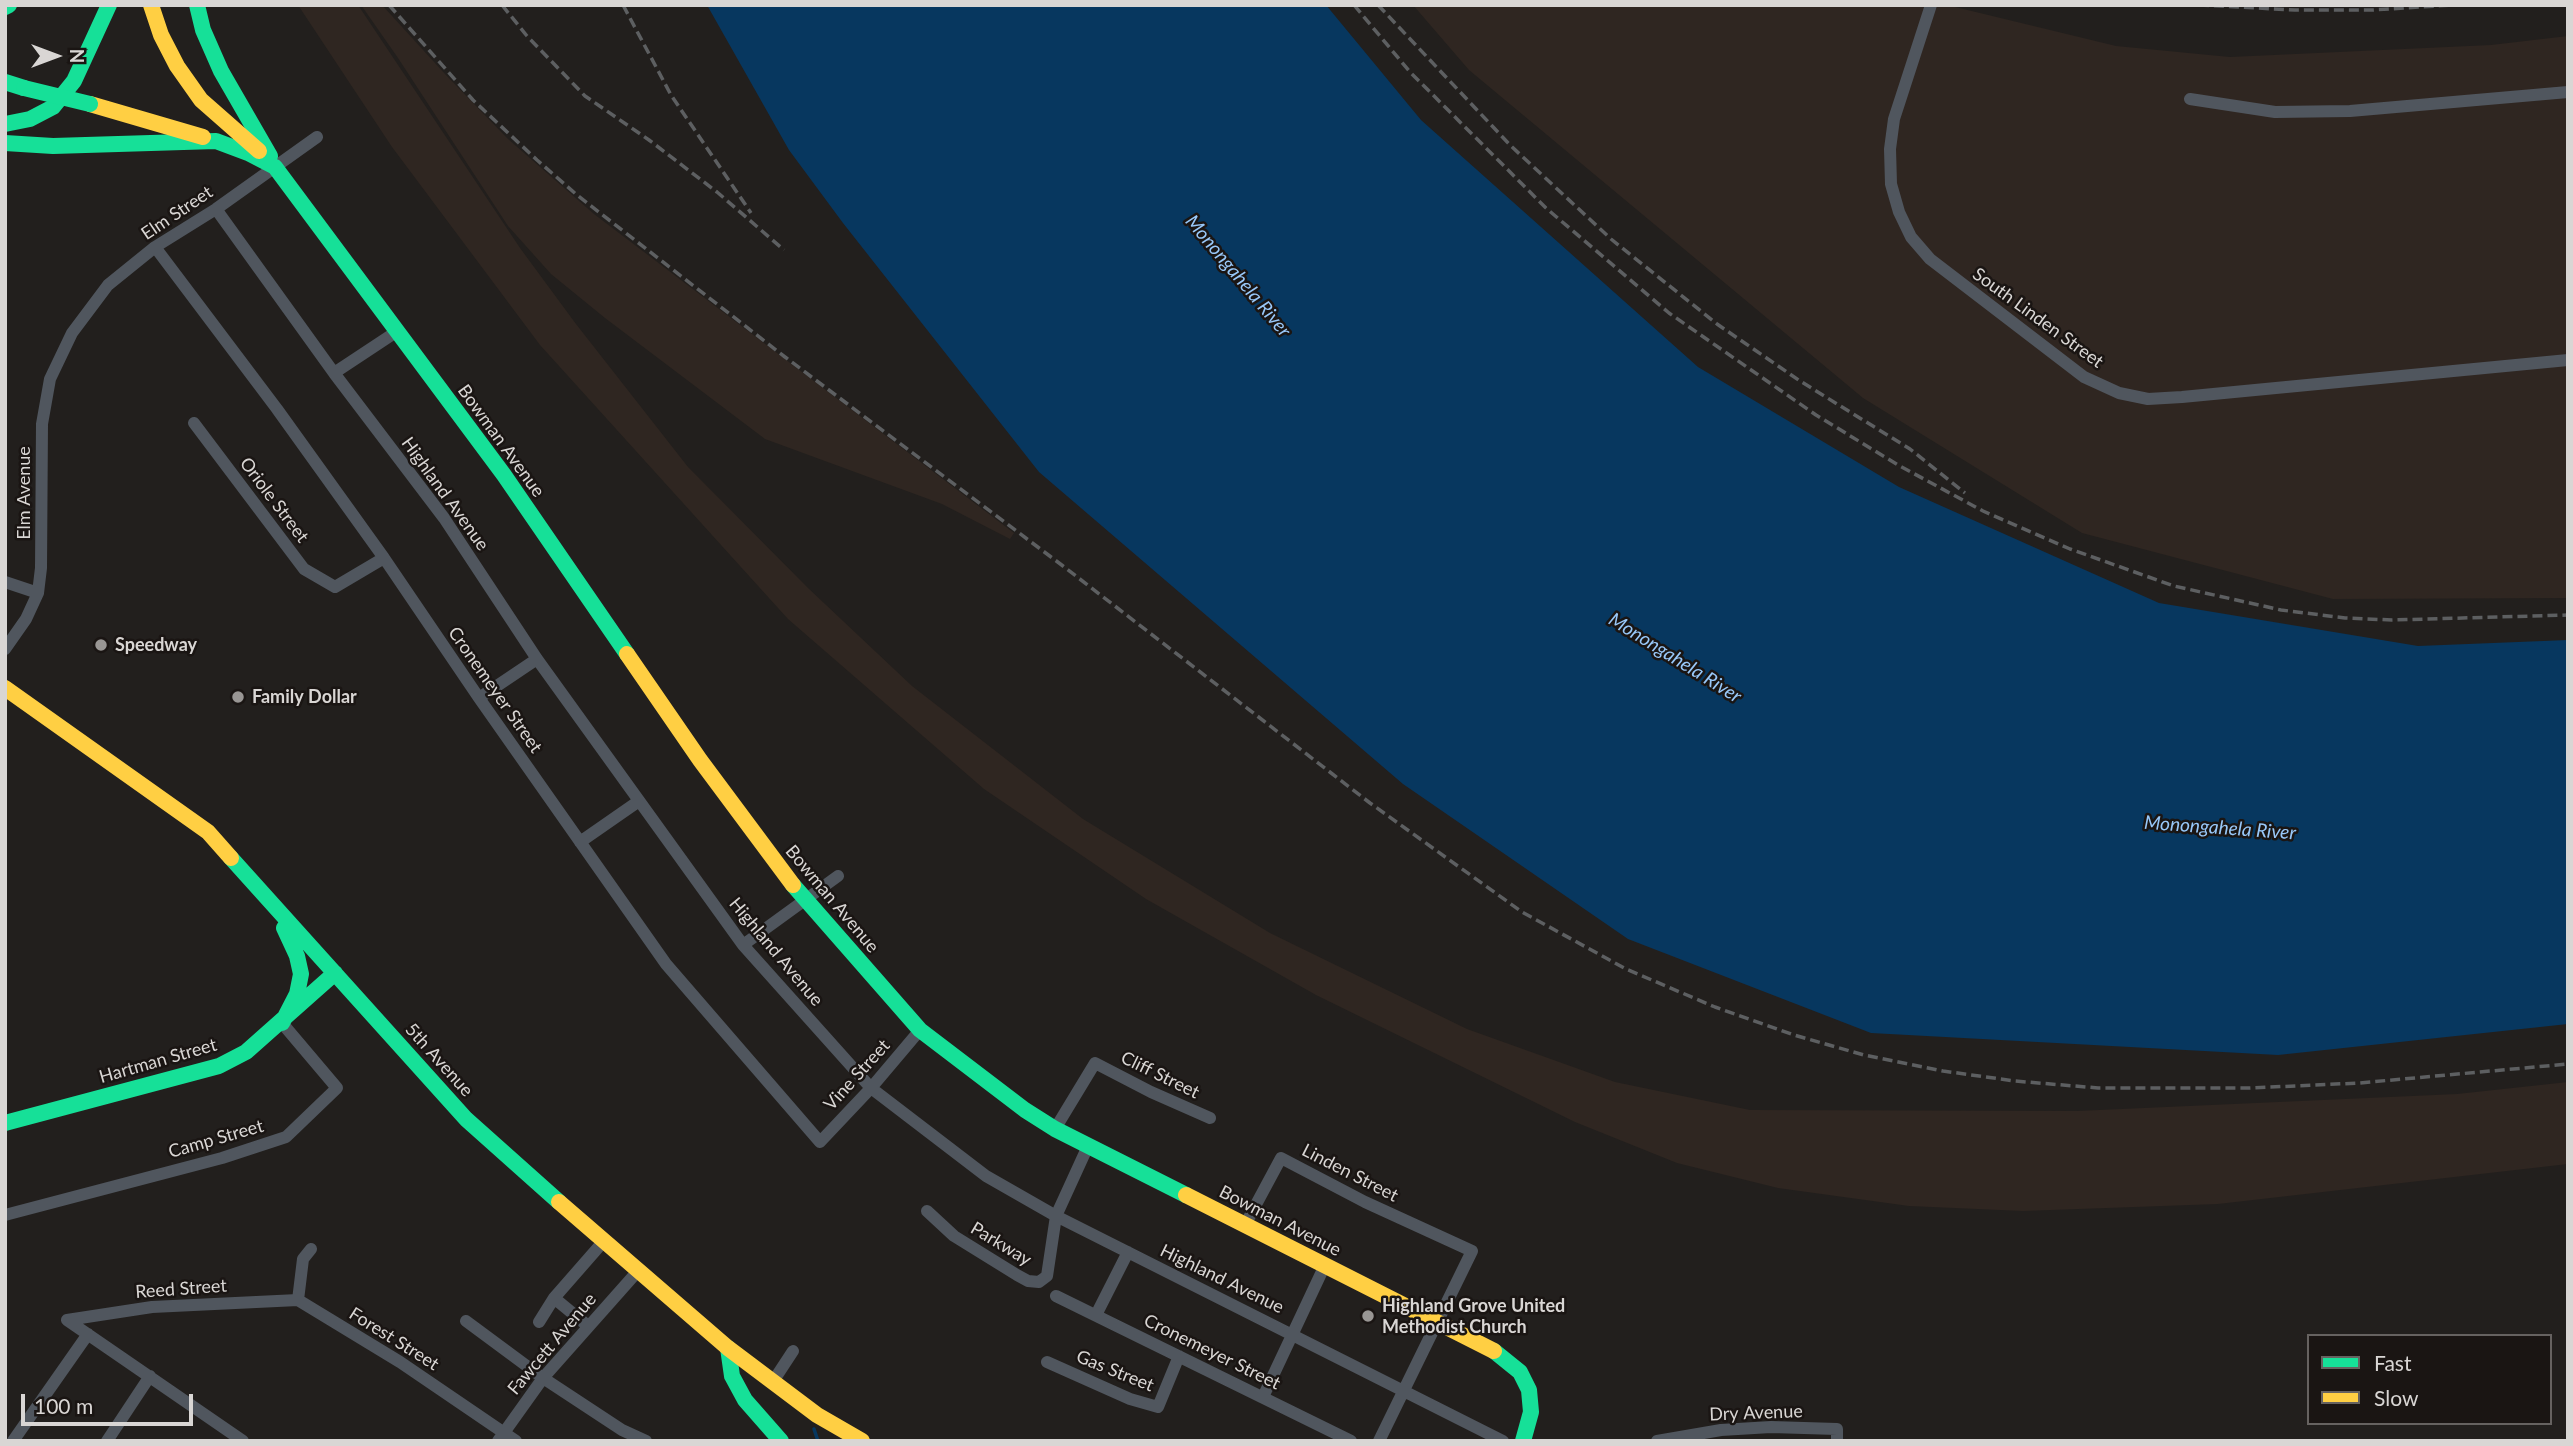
<!DOCTYPE html>
<style>
body{margin:0}
#map{position:relative;width:2573px;height:1446px;overflow:hidden;background:#221f1d;font-family:Lato,sans-serif}
canvas{display:block}
.frame{position:absolute;inset:0;border:7px solid #d9d6d4;pointer-events:none}
.legend{position:absolute;left:2307px;top:1334px;width:245px;height:91px;box-sizing:border-box;background:#1a1513;border:2px solid #666260;margin:0;padding:9px 12px;list-style:none;font-size:21px;color:#d9d6d4}
.legend li{display:flex;align-items:center;gap:14px;height:35px}
.legend b{width:35px;border:2px solid #666260}
.north{position:absolute;left:21px;top:21px;width:70px;height:70px;-webkit-text-stroke:5px #1a1513;paint-order:stroke;rotate:90deg;font-size:19px;font-weight:700;line-height:28px;text-align:center;color:#d9d6d4}
.north::after{content:'';display:block;margin:auto;width:24px;height:32px;background:#d9d6d4;clip-path:polygon(50% 0,100% 100%,50% 72%,0 100%)}
.scale{position:absolute;left:21px;top:1394px;width:172px;height:32px;box-sizing:border-box;border:4px solid #d9d6d4;border-top:0;padding-left:9px;font-size:21px;line-height:24px;white-space:nowrap;color:#d9d6d4;-webkit-text-stroke:5px #1a1513;paint-order:stroke}
</style>
<div id="map">
<canvas width="2573" height="1446"></canvas>
<div class="frame"></div>
<ul class="legend">
<li><b style="height:9px;background:#16e098"></b>Fast</li>
<li><b style="height:9px;background:#ffcf43"></b>Slow</li>
</ul>
<div class="north">N</div>
<div class="scale">100 m</div>
</div>
<script>
const c = document.querySelector('canvas').getContext('2d');
c.lineJoin = 'round';
function paint(path, color) {
  c.fillStyle = color;
  c.fill(path, 'evenodd');
}
function poly(rows) {
  const path = new Path2D();
  for (const r of rows) {
    path.moveTo(r[0], r[1]);
    for (let i = 2; i < r.length; i += 2) path.lineTo(r[i], r[i + 1]);
  }
  return path;
}
function trace(path, color, width, dash) {
  c.strokeStyle = color;
  c.lineWidth = width;
  c.lineCap = dash ? 'butt' : 'round';
  c.setLineDash(dash || []);
  c.stroke(path);
}
function write(font, color, halo, rows, align = 'center') {
  c.font = font + ' Lato,sans-serif';
  c.lineWidth = 5;
  c.setLineDash([]);
  c.textBaseline = 'middle';
  c.strokeStyle = halo;
  c.fillStyle = color;
  for (const [text, x, y, turn = 0] of rows) {
    c.save();
    c.translate(x, y);
    c.rotate((+turn || 0) * Math.PI / 180);
    c.textAlign = isNaN(turn) ? turn : align;
    if (halo) c.strokeText(text, 0, 0);
    c.fillText(text, 0, 0);
    c.restore();
  }
}
const built = poly([
 [298,5,358,5,520,248,576,324,688,467,808,588,912,686,1083,819,1270,933,1467,1029,1615,1082,1750,1110,2077,1111,2457,1094,2568,1082,2568,1164,2218,1204,2023,1211,1909,1206,1778,1188,1677,1163,1575,1122,1316,995,1146,899,984,789,788,619,540,345,392,147],
 [361,5,382,5,445,74,508,139,594,214,1014,533,1010,539,942,504,765,439,605,318,551,274,508,226,398,58],
 [1413,5,1947,5,2116,46,2230,57,2491,45,2568,36,2568,598,2333,599,2082,533,1863,398,1469,70]
]);
const water = poly([
 [707,5,1326,5,1421,120,1698,367,1899,487,2159,603,2418,646,2568,640,2568,1024,2278,1055,1871,1033,1628,939,1403,784,1039,472,843,223,789,150]
]);
const stream = poly([
 [814,1429,818,1441]
]);
const street = poly([
 [1931,5,1894,119,1890,149,1891,184,1899,212,1911,237,1930,259,2084,377,2119,393,2148,399,2182,397,2568,360],
 [2190,99,2275,112,2350,111,2568,92],
 [216,209,334,373,444,518,537,659,743,945,871,1088,986,1176,1056,1216,1503,1441],
 [155,247,277,409,384,558,479,698,666,964,820,1142,871,1088,920,1030],
 [334,373,396,332],
 [194,423,304,569,335,587,384,558],
 [5,582,38,593],
 [5,649,26,619,38,593,41,568,42,424,50,379,72,333,108,285,155,247,216,209,317,137],
 [479,698,537,659],
 [580,842,639,801],
 [743,945,838,876],
 [1055,1129,1095,1063,1151,1092,1210,1118],
 [927,1211,954,1236,1017,1275,1028,1281,1039,1282,1047,1276,1056,1216,1088,1146],
 [5,1215,222,1158,286,1137,337,1088,282,1023],
 [1245,1225,1281,1158,1365,1202,1472,1251,1379,1441],
 [1056,1296,1351,1441],
 [554,1298,588,1326],
 [298,1300,400,1362,516,1441],
 [298,1300,303,1259,311,1249],
 [1096,1315,1128,1252],
 [67,1320,152,1307,298,1300],
 [67,1320,243,1441],
 [466,1321,543,1378,622,1430,646,1441],
 [539,1322,554,1298,603,1242],
 [1047,1362,1130,1399,1158,1407,1179,1356],
 [772,1383,793,1351],
 [1263,1397,1325,1265],
 [13,1441,88,1334],
 [107,1441,150,1376],
 [498,1441,543,1378,637,1272],
 [1657,1441,1721,1430,1771,1427,1837,1429,1837,1441]
]);
const fast = poly([
 [197,5,203,30,221,71,270,156],
 [5,7,9,5],
 [5,82,24,88],
 [5,124,30,119,53,107,74,81,109,5],
 [5,143,53,146,216,141,248,153,275,167],
 [275,167,504,475,627,654],
 [231,858,466,1119,559,1202],
 [793,885,920,1030,1025,1110,1055,1129,1186,1195],
 [282,1023,297,994,301,974,297,956,284,928],
 [5,1123,219,1066,246,1052,335,973],
 [728,1348,732,1376,745,1400,781,1441],
 [1494,1351,1520,1372,1529,1390,1531,1412,1523,1441]
]);
const slow = poly([
 [151,5,161,35,177,66,201,100,259,151],
 [90,104,203,137],
 [627,654,700,760,793,885],
 [5,688,208,832,231,858],
 [1186,1195,1494,1351],
 [559,1202,728,1348,817,1415,862,1441]
]);
const rail = poly([
 [389,5,473,100,537,160,577,195,785,357,1063,566,1370,803,1522,912,1626,969,1715,1007,1794,1035,1864,1055,1943,1071,2015,1081,2098,1088,2250,1088,2359,1083,2568,1064],
 [502,5,527,36,585,96,649,140,717,192,784,250],
 [623,5,671,95,751,213],
 [1354,5,1410,72,1546,208,1669,313,1816,415,1898,465,1983,511,2070,549,2174,586,2281,610,2345,618,2392,620,2568,615],
 [1378,5,1511,146,1611,239,1717,324,1800,381,1910,449,1965,493],
 [2199,5,2295,10,2372,10,2452,5]
]);
const fastBridge = poly([
 [24,88,90,104]
]);
const markers = [
 [101,645,7,"#999694"],
 [238,697,7,"#999694"],
 [1368,1316,7,"#999694"]
];
const streetNames = [
 ["Elm Street",177,213,-34],
 ["South Linden Street",2038,318,36],
 ["Bowman Avenue",501,441,54],
 ["Elm Avenue",24,493,-90],
 ["Highland Avenue",445,494,54],
 ["Oriole Street",274,500,53],
 ["Cronemeyer Street",495,690,55],
 ["Bowman Avenue",832,899,50],
 ["Highland Avenue",776,952,50],
 ["5th Avenue",439,1060,48],
 ["Hartman Street",158,1061,-16],
 ["Vine Street",857,1075,-48],
 ["Cliff Street",1160,1075,26],
 ["Camp Street",216,1139,-16],
 ["Linden Street",1350,1173,27],
 ["Bowman Avenue",1280,1221,27],
 ["Parkway",1001,1244,31],
 ["Highland Avenue",1222,1279,26],
 ["Reed Street",181,1289,-4],
 ["Forest Street",394,1339,32],
 ["Fawcett Avenue",552,1344,-50],
 ["Cronemeyer Street",1212,1352,26],
 ["Gas Street",1115,1371,22],
 ["Dry Avenue",1756,1413,-2]
];
const poiNames = [
 ["Speedway",115,645],
 ["Family Dollar",252,697],
 ["Highland Grove United",1382,1306],
 ["Methodist Church",1382,1327]
];
const waterNames = [
 ["Monongahela River",1238,276,50],
 ["Monongahela River",1675,658,32],
 ["Monongahela River",2220,828,4]
];
paint(built, '#2f2621');
paint(water, '#07375f');
trace(stream, '#07375f', 3.5);
trace(street, '#50565e', 12);
trace(fast, '#16e098', 16);
trace(slow, '#ffcf43', 16);
trace(rail, '#5d5f61', 3.5, [10, 5]);
trace(fastBridge, '#16e098', 16);
for (const [x, y, r, color] of markers) {
  const dot = new Path2D();
  dot.arc(x, y, r, 0, 2 * Math.PI);
  c.fillStyle = color;
  c.fill(dot);
  trace(dot, '#1a1513', 2.5);
}
write('18px', '#d9d6d4', '#1a1513', streetNames);
write('bold 18px', '#d9d6d4', '#1a1513', poiNames, 'left');
write('italic 19px', '#98c8f9', '#1a1513', waterNames);
</script>
